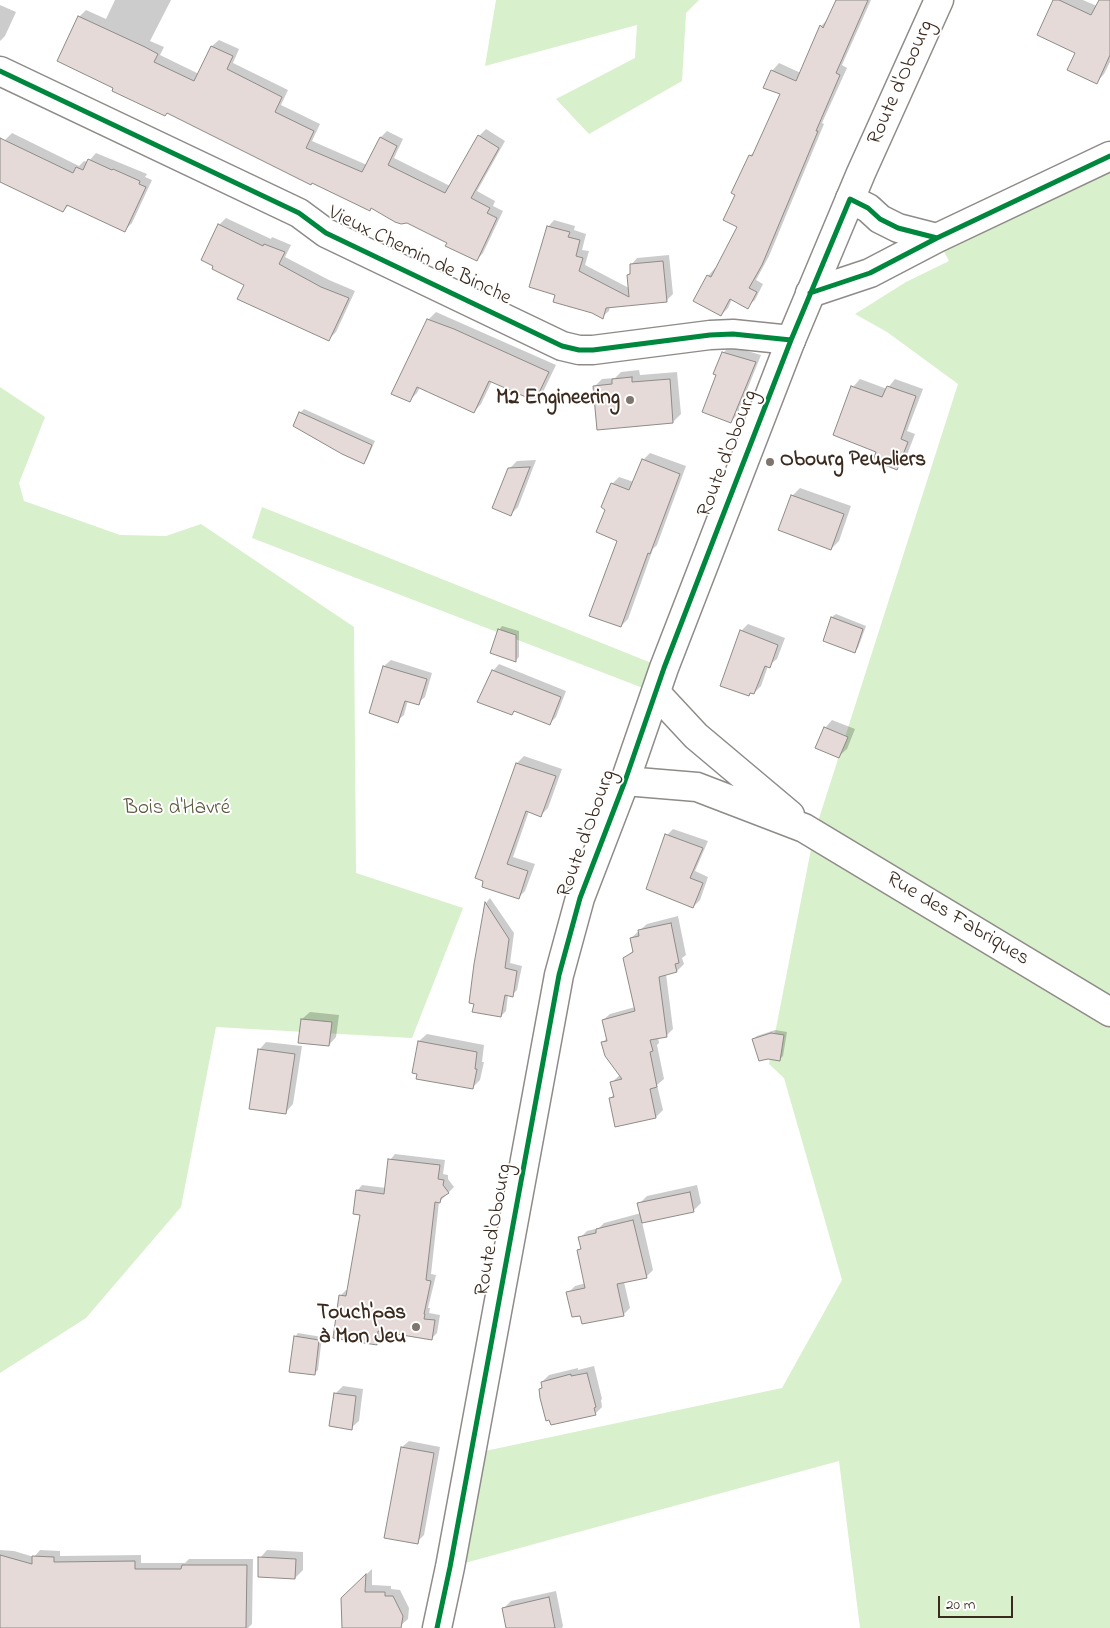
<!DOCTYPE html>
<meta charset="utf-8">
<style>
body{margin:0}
#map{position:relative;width:1110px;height:1628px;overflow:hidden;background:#fff;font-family:"Indie Flower",sans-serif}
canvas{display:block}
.scale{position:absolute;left:938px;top:1596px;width:75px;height:22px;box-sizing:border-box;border:2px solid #3b2a1e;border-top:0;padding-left:6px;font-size:15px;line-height:18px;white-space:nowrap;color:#3b2a1e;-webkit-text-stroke:4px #fff;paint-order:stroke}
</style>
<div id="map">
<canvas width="1110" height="1628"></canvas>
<div class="scale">20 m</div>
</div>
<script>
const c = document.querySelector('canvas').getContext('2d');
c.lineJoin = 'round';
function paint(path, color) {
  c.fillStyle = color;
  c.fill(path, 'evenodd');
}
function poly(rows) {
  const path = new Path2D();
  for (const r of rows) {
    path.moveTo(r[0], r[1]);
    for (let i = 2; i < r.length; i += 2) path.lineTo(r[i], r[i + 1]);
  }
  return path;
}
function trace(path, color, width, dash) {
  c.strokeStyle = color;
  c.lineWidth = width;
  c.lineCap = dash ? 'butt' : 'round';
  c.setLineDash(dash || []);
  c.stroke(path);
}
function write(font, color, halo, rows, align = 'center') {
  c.font = font + ' "Indie Flower",sans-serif';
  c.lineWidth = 4;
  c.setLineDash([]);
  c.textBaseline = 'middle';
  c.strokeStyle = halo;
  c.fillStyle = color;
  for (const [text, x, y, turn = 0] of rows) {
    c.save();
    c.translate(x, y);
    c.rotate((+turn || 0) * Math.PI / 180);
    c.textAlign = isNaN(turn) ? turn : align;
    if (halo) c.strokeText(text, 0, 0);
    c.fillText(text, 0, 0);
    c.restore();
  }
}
const green = poly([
 [496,0,699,0,686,13,682,81,589,134,556,99,635,58,637,25,485,66],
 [1110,156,1110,1628,860,1628,839,1461,450,1567,471,1454,782,1388,842,1280,784,1078,769,1064,814,834,958,384,887,332,855,314,906,282,949,261,937,238],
 [0,387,45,417,19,483,24,501,120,535,166,536,201,524,354,627,356,873,463,908,412,1038,216,1027,181,1207,86,1318,0,1373],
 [262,507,664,668,656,693,252,538]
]);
const shadow = poly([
 [115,0,171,0,150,41,164,47,160,55,199,74,212,46,219,40,239,49,233,63,288,90,281,105,320,124,312,141,367,165,381,137,387,131,403,139,394,158,450,186,479,136,486,129,505,141,477,191,495,201,493,206,503,211,483,253,477,260,448,243,407,221,372,207,115,88,79,17,86,10,106,19],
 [837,0,871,0,842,65,847,68,822,123,824,124,769,256,756,280,763,284,755,300,747,307,732,299,728,308,721,315,708,276,715,268,716,269,739,226,736,195,750,156,756,150,781,93,772,71,779,63,801,73,821,26,828,19],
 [1054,0,1083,0,1097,6,1103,0,1110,0,1110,62,1104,74,1097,82,1077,52],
 [0,5,16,12,5,36,0,41],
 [12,133,79,166,84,161,88,162,96,153,147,174,145,177,152,180,132,223,125,230,69,205,63,211,0,181,0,151,5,140],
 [226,218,271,239,272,237,291,245,285,257,329,280,355,291,336,332,329,339,245,285,219,225],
 [554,220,575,226,574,230,586,234,582,250,589,251,585,265,629,288,628,275,632,272,631,265,637,258,669,255,673,294,666,301,610,306,609,311,602,317,557,294,548,227],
 [436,312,556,365,543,392,535,400,492,381,481,404,474,412,420,387,417,393,409,401,428,320],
 [730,346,761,355,737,415,730,422,717,374,723,353],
 [639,370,640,375,677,372,681,414,673,422,595,386,602,379,615,378,621,372],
 [860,379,887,389,895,379,923,389,907,431,915,434,905,460,897,468,878,451,853,387],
 [304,409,375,441,367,459,364,462,300,413],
 [650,453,686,466,657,545,653,549,628,619,621,626,618,540,606,510,612,484,619,477,634,482,643,460],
 [536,460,518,507,511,514,509,469,517,461],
 [800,488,851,506,839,541,831,549,792,496],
 [836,614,866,626,858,648,854,652,824,640,832,617],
 [748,624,785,638,777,659,768,666,761,686,754,693,751,692,749,694,741,631],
 [502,626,519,631,519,657,515,661,499,630],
 [391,660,432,673,425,697,418,703,408,700,404,715,397,721,370,712,384,666],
 [499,664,566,691,556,717,549,724,515,710,512,714,493,671],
 [832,720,855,729,847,749,839,756,825,728],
 [524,756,562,769,548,808,541,815,529,811,513,857,535,864,525,891,518,898,483,886,517,763],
 [673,829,708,841,695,871,708,877,700,900,693,907,667,835],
 [490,898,514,933,510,963,522,966,517,990,512,995,508,995,506,1011,501,1016,475,1003,475,964,486,903],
 [678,916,686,955,682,958,684,964,677,971,666,974,673,1029,666,1036,658,1037,659,1043,657,1045,664,1079,657,1085,663,1110,656,1117,616,1125,610,1099,614,1094,612,1082,620,1075,602,1043,607,1038,603,1020,610,1014,635,1007,624,958,634,950,631,938,647,924],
 [310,1012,339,1015,336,1037,329,1045,302,1019],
 [775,1030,787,1032,783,1056,779,1060,753,1039,757,1036],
 [427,1034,484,1045,482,1062,484,1062,480,1080,473,1087,419,1041],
 [266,1042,302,1046,293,1104,286,1112,259,1050],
 [395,1154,445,1160,443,1174,448,1175,448,1179,454,1187,439,1202,431,1274,436,1275,428,1308,430,1308,429,1313,440,1315,437,1333,431,1339,383,1331,382,1338,376,1343,340,1296,346,1290,349,1291,361,1214,357,1191,362,1185,386,1188,390,1160],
 [697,1185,701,1203,693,1211,642,1222,653,1270,646,1277,624,1282,630,1308,624,1314,580,1314,568,1293,575,1286,586,1283,579,1250,582,1247,580,1238,587,1231,599,1228,604,1223,641,1213,639,1204,647,1196],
 [298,1333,322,1337,318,1370,314,1374,295,1337],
 [594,1366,602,1399,601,1400,602,1407,595,1414,540,1389,543,1386,542,1382,549,1375,578,1368,578,1370],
 [343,1386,363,1389,359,1421,351,1428,335,1394],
 [409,1441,440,1447,424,1535,417,1542,402,1447],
 [0,1550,14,1551,34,1557,40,1550,60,1551,60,1556,141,1555,141,1563,185,1563,189,1559,253,1559,252,1624,248,1628,0,1628],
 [267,1550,303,1552,303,1570,295,1578,260,1558],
 [372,1569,372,1585,391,1586,391,1589,400,1590,409,1608,408,1619,398,1628,343,1628,342,1598],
 [556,1591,563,1626,562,1628,507,1628,503,1609,511,1601]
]);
const building = poly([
 [836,0,868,0,836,73,840,75,816,131,818,131,762,265,749,288,757,292,748,309,730,299,721,316,693,301,707,275,711,277,737,227,723,220,735,195,731,193,749,155,752,156,780,94,763,88,771,70,796,81,820,25,823,28,836,0],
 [1053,0,1059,0,1091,15,1099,0,1110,0,1110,55,1097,84,1067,70,1075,53,1037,35,1053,0],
 [78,16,145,47,158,54,154,62,194,81,211,46,233,56,227,69,282,97,275,112,314,131,306,148,362,172,380,137,397,146,388,165,445,193,478,135,499,148,471,198,490,208,487,213,497,218,477,261,445,246,447,243,407,223,401,224,395,222,371,208,370,211,312,183,311,185,167,113,165,116,112,91,113,88,57,61,78,16],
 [0,138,73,173,76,167,83,170,88,159,112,170,113,169,140,181,139,184,146,187,125,232,67,205,63,212,0,182,0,138],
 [218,224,263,246,264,244,285,252,279,264,321,287,349,298,329,341,237,299,244,285,212,269,213,266,201,260,218,224],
 [547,226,570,232,568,237,580,240,576,256,583,258,579,271,629,297,627,275,630,274,630,264,663,261,667,302,606,308,603,319,592,313,553,302,555,295,529,287,547,226],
 [427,319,454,329,549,372,535,401,489,381,474,413,417,387,410,402,391,394,427,319],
 [722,352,756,362,731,423,702,412,716,375,713,374,722,352],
 [632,377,632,382,670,379,673,423,597,430,593,386,612,384,612,379,632,377],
 [851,386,882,397,887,386,916,396,901,439,908,442,897,470,873,460,876,452,833,435,851,386],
 [299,412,372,445,364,464,342,454,293,426,299,412],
 [642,459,680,474,650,554,648,553,621,627,589,616,617,541,596,532,605,510,601,507,611,483,629,490,642,459],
 [530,467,511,516,492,508,508,468,530,467],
 [791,495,844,514,831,550,778,530,791,495],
 [831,617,863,629,855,653,823,641,831,617],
 [498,629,516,635,516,662,490,653,498,629],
 [740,630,778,645,770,668,765,666,754,694,750,693,749,696,720,686,740,630],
 [383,666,427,679,419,705,405,701,398,723,369,713,383,666],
 [492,670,561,697,550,725,514,711,512,715,477,702,492,670],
 [824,727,848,737,839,758,815,748,824,727],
 [516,763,556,776,541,817,526,811,507,864,528,871,519,899,482,887,483,881,475,878,516,763],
 [665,834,703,848,690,878,703,883,693,908,646,889,665,834],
 [485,902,509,939,505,968,517,971,513,997,505,995,501,1017,472,1012,474,1004,469,1003,474,964,485,902],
 [671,923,679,963,675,964,677,972,659,977,667,1037,650,1040,653,1051,650,1052,657,1087,650,1089,656,1118,615,1127,609,1098,614,1097,610,1082,622,1079,605,1056,601,1042,607,1041,602,1020,635,1011,623,958,633,952,630,938,639,936,638,930,671,923],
 [301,1019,332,1022,329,1046,298,1043,301,1019],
 [771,1033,784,1035,780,1061,768,1059,759,1061,752,1039,771,1033],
 [418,1041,477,1052,475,1069,477,1069,473,1089,416,1079,417,1074,412,1073,418,1041],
 [258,1049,295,1054,286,1114,249,1109,258,1049],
 [388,1159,440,1165,438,1179,444,1180,443,1185,449,1193,441,1198,440,1203,435,1202,426,1280,431,1281,424,1314,425,1314,424,1319,435,1320,432,1340,378,1331,377,1345,333,1338,339,1295,346,1296,360,1215,353,1214,356,1190,384,1194,388,1159],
 [690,1192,694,1212,642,1223,637,1203,690,1192],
 [633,1220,647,1278,617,1284,624,1316,582,1324,580,1316,572,1317,566,1292,585,1288,577,1250,581,1249,578,1237,596,1233,596,1229,633,1220],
 [294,1336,319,1340,315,1375,289,1372,294,1336],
 [587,1373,596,1407,594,1408,596,1415,551,1425,549,1420,546,1421,540,1398,539,1389,542,1388,541,1382,571,1374,571,1376,587,1373],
 [334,1393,356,1396,352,1430,329,1426,334,1393],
 [401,1447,434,1453,418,1544,384,1538,401,1447],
 [0,1555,32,1564,32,1556,54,1557,54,1562,135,1561,135,1569,181,1569,182,1565,247,1565,246,1628,0,1628,0,1555],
 [258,1557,296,1559,295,1579,258,1577,258,1557],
 [366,1574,365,1592,385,1592,385,1596,393,1596,403,1616,401,1628,342,1628,341,1598,366,1574],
 [549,1597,555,1628,506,1628,502,1608,549,1597]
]);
const minor = poly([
 [0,71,299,213,326,233,562,346,579,350,593,350,710,335,733,334,791,340],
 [850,199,868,208,880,219,898,228,937,238],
 [810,293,870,273,937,238,1110,156],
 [656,693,696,736,790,815],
 [625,781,697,787,804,828,1110,1012]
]);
const secondary = poly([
 [437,1628,450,1567,559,975,580,898,625,781,664,668,791,340,861,173,939,0]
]);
const cycleway = poly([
 [0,71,299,213,326,233,562,346,579,350,593,350,710,335,733,334,791,340],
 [810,293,870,273,937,238,1110,156],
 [437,1628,450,1567,559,975,580,898,625,781,664,668,718,528,791,340,850,199,868,208,880,219,898,228,937,238]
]);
const markers = [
 [630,400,5,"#80756d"],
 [770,462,5,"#80756d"],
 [416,1327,5,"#80756d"]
];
const streetNames = [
 ["Route d'Obourg",902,83,-66],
 ["Vieux Chemin de Binche",419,257,26],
 ["Route d'Obourg",729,454,-69],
 ["Route d'Obourg",588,834,-70],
 ["Rue des Fabriques",957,920,31],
 ["Route d'Obourg",495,1230,-80]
];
const poiNames = [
 ["M2 Engineering",620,400],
 ["Obourg Peupliers",780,462,"left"],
 ["Touch'pas",406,1315],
 ["à Mon Jeu",406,1339]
];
const parkNames = [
 ["Bois d'Havré",177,810]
];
paint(green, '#d8f0cb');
paint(shadow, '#0003');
paint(building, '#e5dad8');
trace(building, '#8e8b88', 1);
trace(minor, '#8e8b88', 31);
trace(secondary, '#8e8b88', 31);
trace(minor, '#fff', 28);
trace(secondary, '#fff', 28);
trace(cycleway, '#00873e', 5);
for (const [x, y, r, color] of markers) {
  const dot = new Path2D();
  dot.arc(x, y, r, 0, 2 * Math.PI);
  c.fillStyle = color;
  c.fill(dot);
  trace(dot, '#fff', 2);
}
write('21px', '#3b2a1e', '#fff', streetNames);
write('bold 21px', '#3b2a1e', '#fff', poiNames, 'right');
write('21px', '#5a583e', '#fff', parkNames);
</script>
